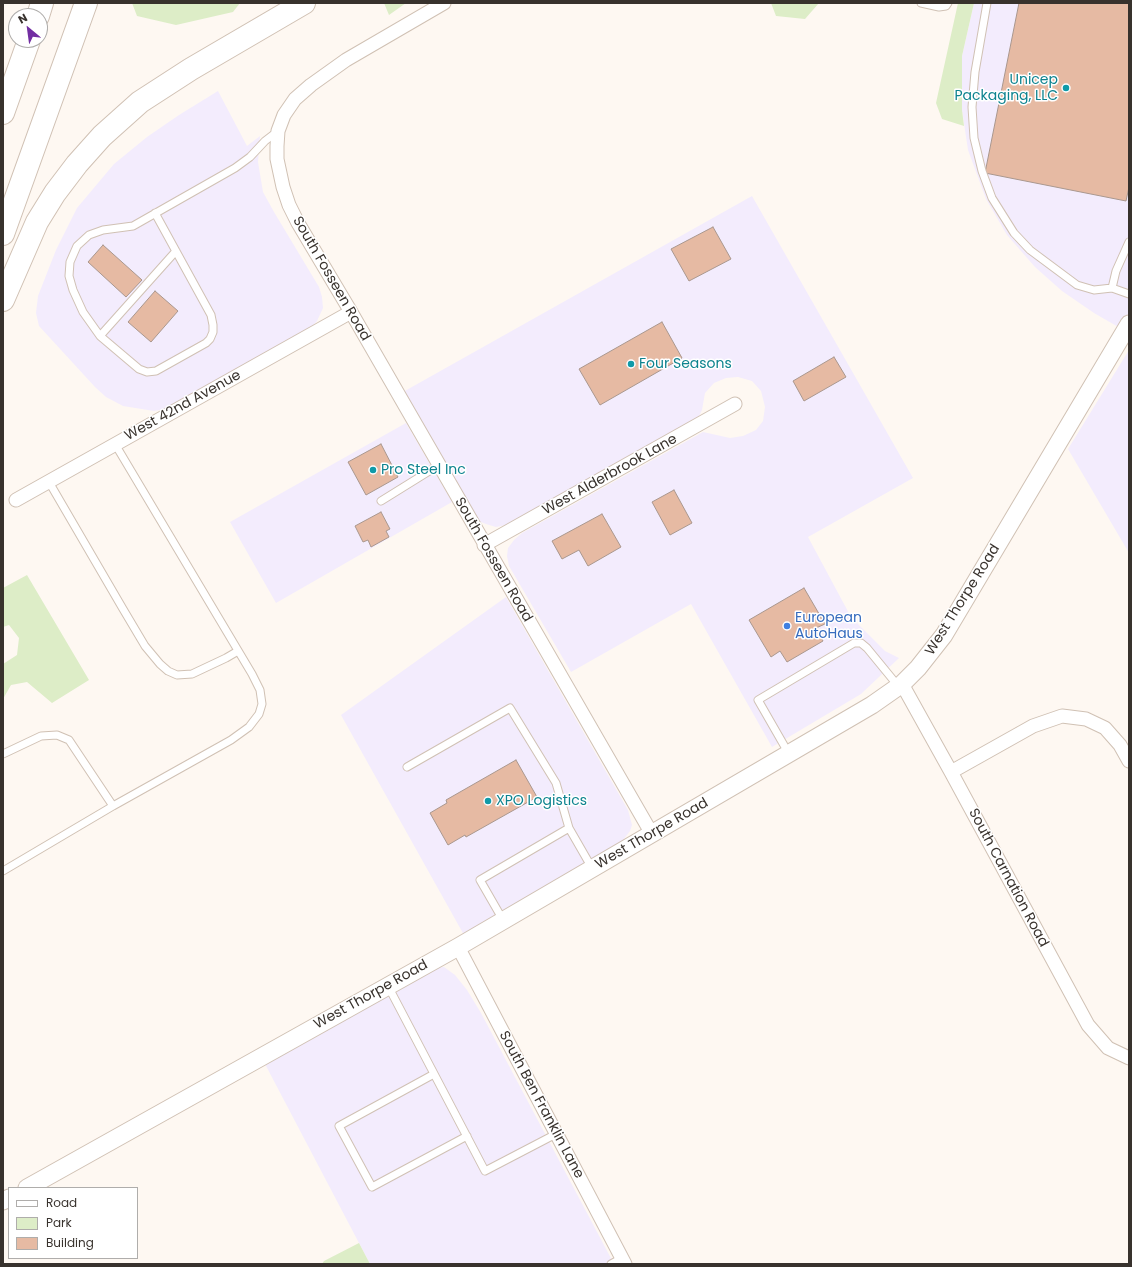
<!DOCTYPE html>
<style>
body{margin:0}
#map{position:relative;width:1132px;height:1267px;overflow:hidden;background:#fef8f2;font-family:Poppins,sans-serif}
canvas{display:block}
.frame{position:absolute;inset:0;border:4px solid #38322d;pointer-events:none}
.legend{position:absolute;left:8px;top:1187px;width:130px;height:72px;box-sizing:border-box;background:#fff;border:1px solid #afadab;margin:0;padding:5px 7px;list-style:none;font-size:12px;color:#38322d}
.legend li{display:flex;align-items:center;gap:8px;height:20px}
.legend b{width:20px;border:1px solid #afadab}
.north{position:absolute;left:8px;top:8px;width:40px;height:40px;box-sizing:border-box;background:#fff;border:1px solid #afadab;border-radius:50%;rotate:331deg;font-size:11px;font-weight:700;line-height:16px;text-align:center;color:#38322d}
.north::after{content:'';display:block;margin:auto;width:14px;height:18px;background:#722ea2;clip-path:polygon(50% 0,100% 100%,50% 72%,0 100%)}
</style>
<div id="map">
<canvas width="1132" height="1267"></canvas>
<div class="frame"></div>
<ul class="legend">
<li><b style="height:5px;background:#fff"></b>Road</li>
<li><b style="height:11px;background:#ddedc7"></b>Park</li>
<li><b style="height:11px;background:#e6baa3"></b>Building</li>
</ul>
<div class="north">N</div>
</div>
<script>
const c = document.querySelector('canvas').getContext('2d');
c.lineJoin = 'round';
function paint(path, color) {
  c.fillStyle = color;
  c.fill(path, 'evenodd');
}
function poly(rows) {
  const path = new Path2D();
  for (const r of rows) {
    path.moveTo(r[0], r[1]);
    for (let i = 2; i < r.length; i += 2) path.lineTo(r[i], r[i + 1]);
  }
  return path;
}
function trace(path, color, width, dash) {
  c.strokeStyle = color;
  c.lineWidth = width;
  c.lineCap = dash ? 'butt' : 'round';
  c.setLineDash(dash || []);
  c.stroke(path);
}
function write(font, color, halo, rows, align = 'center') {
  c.font = font + ' Poppins,sans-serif';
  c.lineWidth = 3;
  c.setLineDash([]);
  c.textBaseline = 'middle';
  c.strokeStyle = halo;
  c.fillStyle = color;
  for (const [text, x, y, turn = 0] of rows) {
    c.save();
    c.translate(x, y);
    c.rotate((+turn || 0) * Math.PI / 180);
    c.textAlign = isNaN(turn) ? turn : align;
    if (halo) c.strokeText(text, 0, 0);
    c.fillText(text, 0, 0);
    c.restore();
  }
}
const commercial = poly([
 [974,3,1129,3,1129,313,1120,328,1094,313,1062,291,1035,267,1007,235,986,199,968,150,962,110,962,56],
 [218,91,247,146,260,136,258,162,263,192,274,212,319,287,322,297,323,308,317,321,309,330,166,409,154,411,123,406,106,397,95,387,39,326,36,313,38,296,56,250,77,208,114,164,147,137,179,115],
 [752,196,913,478,808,537,851,617,885,651,899,658,861,694,772,747,691,604,571,672,509,566,507,556,508,548,514,540,522,533,703,432,730,438,743,436,756,430,763,421,765,407,761,391,752,381,738,377,726,378,714,383,705,393,702,410,698,418,686,426,506,525,496,527,486,524,476,520,403,392],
 [1129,350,1129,553,1068,449],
 [406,423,452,502,276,603,230,522],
 [506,597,628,810,632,825,630,831,620,844,464,935,341,715],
 [444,967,455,975,467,990,481,1013,614,1264,370,1264,265,1064,435,968]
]);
const green = poly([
 [132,3,240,3,233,12,176,25,137,16],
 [384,3,406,3,389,15],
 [771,3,819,3,805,19,776,16],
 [958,3,974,3,962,56,962,110,964,126,942,119,936,103],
 [27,575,89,680,52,703,27,682,11,685,3,699,3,664,17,655,19,638,9,625,3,627,3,588],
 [359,1243,370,1264,322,1264,324,1261]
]);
const building = poly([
 [1019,3,1129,3,1129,187,1126,201,985,173,1019,3],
 [713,227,731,259,689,281,671,249,713,227],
 [103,245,142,280,126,297,88,262,103,245],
 [155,291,178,311,151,342,128,322,155,291],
 [662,322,682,358,600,405,579,369,662,322],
 [834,357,846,377,804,401,793,381,834,357],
 [381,444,398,477,366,495,348,462,381,444],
 [674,490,692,523,670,535,652,502,674,490],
 [381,512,390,529,386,531,389,537,371,547,368,540,363,542,355,526,381,512],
 [602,514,621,547,588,566,579,550,562,559,552,541,602,514],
 [804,588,825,624,816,628,823,641,787,662,780,651,771,657,749,620,804,588],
 [516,760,537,797,466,837,465,835,448,845,430,813,447,803,446,800,516,760]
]);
const service = poly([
 [921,3,939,7,946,6,948,3],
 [987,3,975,72,972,107,974,138,982,171,992,198,1014,233,1030,250,1077,285,1094,290,1112,288,1129,294],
 [155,213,211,315,213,325,213,332,210,339,206,343,156,371,147,372,139,369,100,336,83,312,73,290,69,276,70,262,77,246,89,235,103,230,133,226,235,168,250,157,265,141,278,131],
 [1112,288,1116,271,1129,242],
 [100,336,176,251],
 [49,482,123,609,145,646,160,664,168,671,177,675,192,674,226,658,238,651],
 [381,501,439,465],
 [3,754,41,736,57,735,69,740,113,806],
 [789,754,758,700,854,643,861,643,867,648,899,687],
 [407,767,510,708,556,783,569,828],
 [3,871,113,806,231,740,249,727,259,714,262,704,260,690,252,674,115,444],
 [503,920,480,880,569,828,592,868],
 [388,986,485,1171,556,1134],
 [434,1074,339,1126,372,1187,467,1136],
 [611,1264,622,1258]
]);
const minor = poly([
 [444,3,346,60,311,85,295,99,284,115,278,131,277,146,277,159,283,187,289,205,298,223,351,312,652,834],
 [16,500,351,312],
 [484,545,735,404],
 [902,684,951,772,1088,1025,1108,1048,1129,1058],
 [951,772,1033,726,1062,716,1086,719,1105,728,1120,745,1129,761],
 [458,947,625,1264]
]);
const tertiary = poly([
 [27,1188,458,947,872,705,902,684,918,668,944,635,1129,324],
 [3,1201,9,1198]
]);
const motorway = poly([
 [38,16,42,3],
 [3,113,29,40],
 [3,234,86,3],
 [3,300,37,222,55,193,77,164,102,136,140,102,191,69,304,3]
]);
const markers = [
 [1066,88,4,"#0f9aa8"],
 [631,364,4,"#0f9aa8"],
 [373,470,4,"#0f9aa8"],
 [787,626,4,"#3f7fe0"],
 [488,801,4,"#0f9aa8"]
];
const cultureNames = [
 ["Unicep",1058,80,"right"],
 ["Packaging, LLC",1058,96,"right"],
 ["Four Seasons",639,364],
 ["Pro Steel Inc",381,470],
 ["XPO Logistics",496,801]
];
const streetNames = [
 ["South Fosseen Road",331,279,60],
 ["West 42nd Avenue",183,406,-29],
 ["West Alderbrook Lane",610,475,-29],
 ["South Fosseen Road",493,560,60],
 ["West Thorpe Road",963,600,-58],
 ["West Thorpe Road",652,834,-30],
 ["South Carnation Road",1008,878,62],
 ["West Thorpe Road",371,995,-29],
 ["South Ben Franklin Lane",541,1105,62]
];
const shopNames = [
 ["European",795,618],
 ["AutoHaus",795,634]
];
paint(commercial, '#f3ecfd');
paint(green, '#ddedc7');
paint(building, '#e6baa3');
trace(building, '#aa988f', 1);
trace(service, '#d0c1b4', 9);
trace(minor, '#d0c1b4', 15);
trace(tertiary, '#d0c1b4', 19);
trace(motorway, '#d0c1b4', 24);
trace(service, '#fff', 7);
trace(minor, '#fff', 13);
trace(tertiary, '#fff', 17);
trace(motorway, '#fff', 22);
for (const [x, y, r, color] of markers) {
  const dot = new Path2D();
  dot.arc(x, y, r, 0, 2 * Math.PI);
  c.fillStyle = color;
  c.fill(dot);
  trace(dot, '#fff', 1.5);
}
write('14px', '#0d838f', '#fff', cultureNames, 'left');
write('14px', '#38322d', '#fff', streetNames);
write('14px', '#366cbe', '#fff', shopNames, 'left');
</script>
